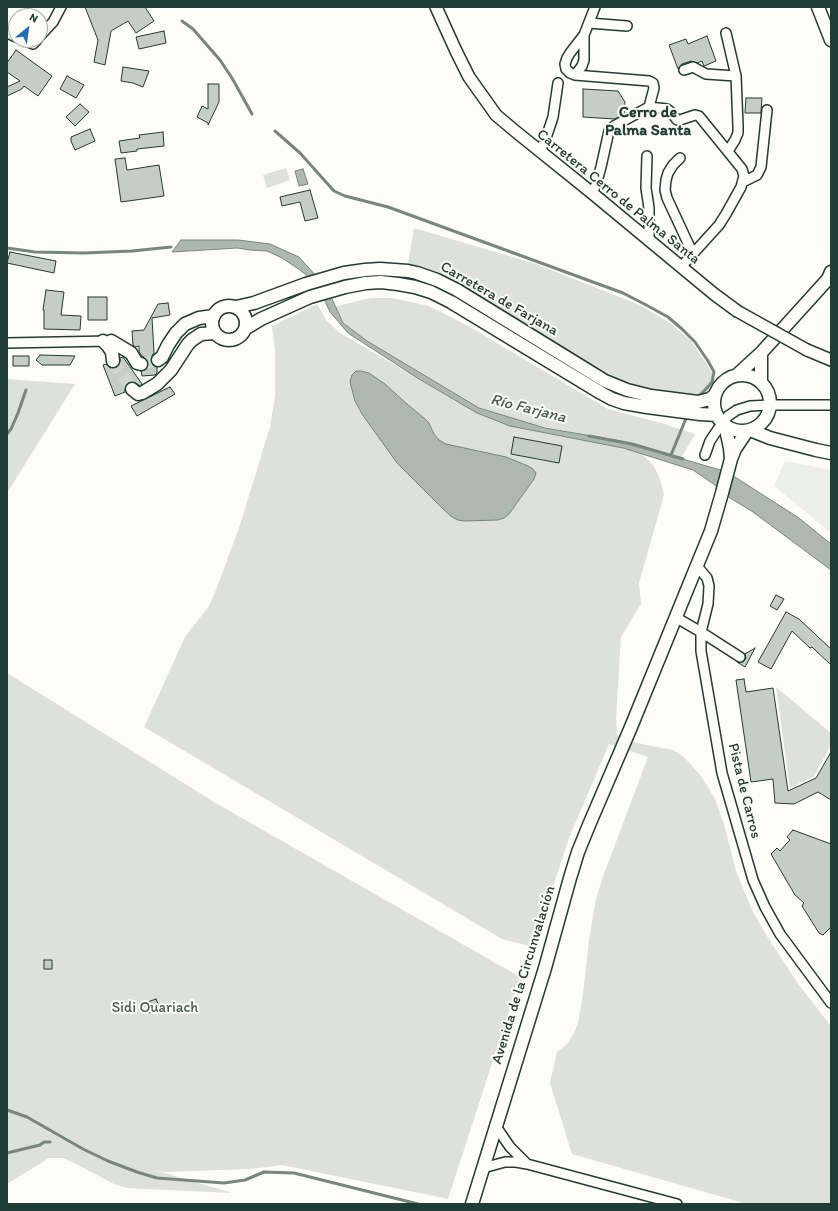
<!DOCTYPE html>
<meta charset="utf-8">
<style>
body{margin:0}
#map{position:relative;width:838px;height:1211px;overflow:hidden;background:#fdfcf7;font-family:Itim,sans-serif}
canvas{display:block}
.frame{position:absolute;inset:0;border:8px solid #1f3d34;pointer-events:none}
.north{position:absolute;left:8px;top:8px;width:40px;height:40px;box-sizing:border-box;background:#fdfcf7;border:1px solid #a4b0a9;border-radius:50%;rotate:29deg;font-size:11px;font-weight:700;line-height:16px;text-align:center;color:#1f3d34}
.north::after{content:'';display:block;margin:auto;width:14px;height:18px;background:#1f6fb2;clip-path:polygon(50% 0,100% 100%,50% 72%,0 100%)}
</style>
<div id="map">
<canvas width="838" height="1211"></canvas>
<div class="frame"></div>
<div class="north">N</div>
</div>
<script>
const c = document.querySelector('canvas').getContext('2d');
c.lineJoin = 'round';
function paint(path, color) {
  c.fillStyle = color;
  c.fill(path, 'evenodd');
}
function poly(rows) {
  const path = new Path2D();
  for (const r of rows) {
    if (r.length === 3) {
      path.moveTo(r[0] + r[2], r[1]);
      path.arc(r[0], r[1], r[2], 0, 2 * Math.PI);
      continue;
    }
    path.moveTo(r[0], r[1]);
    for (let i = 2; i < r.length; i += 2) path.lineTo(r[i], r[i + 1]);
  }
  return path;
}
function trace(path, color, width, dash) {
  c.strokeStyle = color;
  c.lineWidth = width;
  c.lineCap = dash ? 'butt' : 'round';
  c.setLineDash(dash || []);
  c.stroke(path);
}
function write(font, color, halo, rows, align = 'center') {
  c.font = font + ' Itim,sans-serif';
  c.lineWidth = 4;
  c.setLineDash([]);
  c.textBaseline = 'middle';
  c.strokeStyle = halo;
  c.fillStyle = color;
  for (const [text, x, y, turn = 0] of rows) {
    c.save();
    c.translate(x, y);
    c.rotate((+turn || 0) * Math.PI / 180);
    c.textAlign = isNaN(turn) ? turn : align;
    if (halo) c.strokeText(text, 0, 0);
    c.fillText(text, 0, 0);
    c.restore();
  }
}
const built = poly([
 [785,461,831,470,831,533,774,486]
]);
const green = poly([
 [286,168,290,180,267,188,263,175],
 [414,228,533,263,640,305,670,323,691,341,706,363,715,379,710,391,696,401,630,386,449,281,428,272,408,264],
 [371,298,392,298,429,306,470,327,608,409,661,423,695,434,681,458,632,444,515,421,479,408,408,367,356,335,343,323,333,307],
 [317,304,326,320,340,333,477,413,511,426,623,448,643,455,654,466,660,479,664,495,639,583,641,604,621,637,616,719,617,735,637,743,673,750,684,757,701,776,715,799,724,824,736,871,752,910,765,933,799,985,831,1026,831,1204,747,1204,572,1154,550,1083,557,1052,566,1045,573,1035,578,1023,583,994,589,940,596,899,604,874,648,757,609,744,569,838,533,947,502,939,144,727,185,637,209,606,216,590,240,525,270,427,275,396,275,349,272,326],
 [7,379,75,384,7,493],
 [7,673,219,805,520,977,448,1199,282,1165,251,1169,165,1172,155,1170,232,1193,126,1188,114,1184,78,1165,63,1158,49,1158,7,1184],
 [776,687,831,733,831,745,814,776,790,788]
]);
const water = poly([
 [303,169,308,184,299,186,295,171,303,169],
 [181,240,238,240,270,244,299,257,327,288,343,323,367,341,479,408,545,428,621,441,727,472,799,518,831,544,831,570,753,512,722,493,715,485,693,470,623,448,510,426,477,413,419,379,348,333,330,312,320,290,309,277,297,268,282,258,267,251,250,250,237,248,172,252,181,240],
 [356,371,361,371,369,373,385,384,407,404,424,418,429,423,434,434,439,440,446,444,506,457,528,466,533,469,536,473,534,479,509,514,504,518,498,520,464,521,458,520,452,517,443,509,397,463,362,414,355,401,350,382,352,375,356,371]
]);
const stream = poly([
 [182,21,193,29,220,60,232,78,252,114],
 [275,131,300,153,334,191,345,196,388,207,623,293,648,306,668,317,682,329,695,342,708,361,714,372,712,382,705,390,696,399],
 [7,248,35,252,84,253,132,251,171,247],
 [7,434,11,429,18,413,26,390],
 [589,436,632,444,683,459],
 [671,455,687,416],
 [7,1110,27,1117,83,1149,108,1161,137,1172,157,1178,224,1183,245,1180,264,1172,294,1173,418,1204],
 [7,1153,40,1145,44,1142,50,1142]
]);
const building = poly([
 [85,7,145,7,154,21,136,33,128,21,111,31,105,65,94,62,98,40,85,7],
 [164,31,166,43,139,49,136,37,164,31],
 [707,36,716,61,704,66,702,61,697,63,691,61,682,64,678,69,669,45,686,39,688,44,707,36],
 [16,50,52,76,38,96,24,86,22,89,7,96,7,87,20,81,7,72,7,63,16,50],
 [123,67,149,71,143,87,133,83,121,81,123,67],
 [67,76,84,85,76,98,60,89,67,76],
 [208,84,219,84,219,102,208,125,208,123,197,117,202,106,208,109,208,84],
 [583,89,618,91,625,102,624,114,615,119,583,117,583,89],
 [746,98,762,98,761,113,745,113,746,98],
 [80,104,89,112,75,126,66,117,80,104],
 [90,129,95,141,75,150,71,141,71,137,90,129],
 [163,132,164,146,137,149,137,151,121,153,119,141,140,138,139,135,163,132],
 [125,158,127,170,159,165,164,196,121,202,115,159,125,158],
 [310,190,318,218,305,221,300,202,282,206,280,197,310,190],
 [10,252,56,261,54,273,7,263,10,252],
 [46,290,64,292,61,315,81,316,80,330,44,329,44,310,43,310,46,290],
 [88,297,107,297,107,320,88,320,88,297],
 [168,303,170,315,152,318,154,353,151,357,151,361,152,365,157,367,157,373,155,375,142,376,141,371,147,369,148,362,146,358,142,356,139,352,139,346,135,347,133,345,132,331,144,330,158,304,168,303],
 [40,355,75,356,70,365,42,365,36,360,40,355],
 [13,356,29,356,29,366,13,366,13,356],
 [123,357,142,384,140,386,134,382,129,382,125,387,125,392,115,396,103,365,106,364,110,368,117,367,120,364,120,358,123,357],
 [170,387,175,394,137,416,131,406,170,387],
 [514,437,562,446,559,463,511,454,514,437],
 [776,595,784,599,777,610,770,606,776,595],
 [786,612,799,619,831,649,831,665,812,647,810,648,792,631,771,669,758,662,786,612],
 [755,648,745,667,737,662,743,662,746,658,745,654,755,648],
 [744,679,746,692,773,688,788,791,816,778,831,752,831,800,818,792,794,804,775,803,773,779,751,782,736,680,744,679],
 [793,830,831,844,831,927,823,935,819,933,802,906,804,903,795,895,771,854,777,848,780,851,785,845,790,840,787,837,793,830],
 [44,960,52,960,52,969,44,969,44,960],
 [156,999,160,1008,149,1013,145,1003,156,999]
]);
const secondaryTunnel = poly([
 [113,361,132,389],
 [141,364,158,360]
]);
const minor = poly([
 [595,7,584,35,570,53,567,58,565,64,566,69,570,73,575,75,649,81,653,83,654,88,649,107],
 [589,23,627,26],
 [7,33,16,37],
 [726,33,736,76,738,126,738,133,735,140,728,151],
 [40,36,53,22,61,7],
 [23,40,33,44,37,40],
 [684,70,693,67,706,74,736,76],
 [575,75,582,66,584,60,584,35],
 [540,152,547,135,553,117,558,83],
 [647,156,646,188,649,208,649,241],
 [680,158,673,165,668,173,666,180,665,190,667,198,693,254],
 [743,182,757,175,761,167,767,110],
 [592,193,596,185,601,167,609,131,614,126,649,107,667,109,671,112,677,120,680,120,695,115,699,116,742,169,744,176,741,187,726,214,719,225,681,267],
 [7,343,110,341],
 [705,455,710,441,718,429,728,416,737,410,750,406,771,405,831,405],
 [697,566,707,578,709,586,708,604,701,632,701,651,722,773,753,880,765,907,780,934,831,1003],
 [675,617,701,632,740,657],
 [495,1125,510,1147,527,1164],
 [483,1168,505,1162,516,1162,527,1164,677,1204]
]);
const tertiary = poly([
 [436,7,456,51,469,77,496,115,515,131,592,193,714,294,737,311],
 [807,350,831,360]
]);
const secondary = poly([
 [818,7,831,40],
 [229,323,17],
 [236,307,254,303,306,284,344,273,365,270,380,269,408,271,417,273,437,280,457,290,605,381,627,390,651,396,698,402,710,399,715,395],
 [246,328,261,319,310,297,345,287,366,283,381,282,398,284,415,287,431,292,451,302,601,393,612,399,624,403,647,407,700,414,717,415],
 [103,341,108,346,112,352,113,361],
 [111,341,131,353,137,363,141,364],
 [158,360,162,357,168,345,176,333,185,324,199,318,214,316],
 [742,403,28],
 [737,375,761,353,828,279,831,272],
 [761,382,761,353],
 [132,389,138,394,142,393,157,384,171,370,188,344,192,340,201,334,215,333],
 [725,425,730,448,731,459],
 [750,430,770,438,816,450,831,453],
 [472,1204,545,968,570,878,578,852,589,825,631,727,711,531,722,493,731,459,735,449,747,431]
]);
const tertiaryBridge = poly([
 [737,311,807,350]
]);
const streetNames = [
 ["Carretera Cerro de Palma Santa",618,197,39],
 ["Carretera de Farjana",499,299,30],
 ["Pista de Carros",744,791,76],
 ["Avenida de la Circunvalación",524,975,-73]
];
const parkNames = [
 ["Sidi Ouariach",155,1008]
];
const neighbourhoodNames = [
 ["Cerro de",648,113],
 ["Palma Santa",648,131]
];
const waterNames = [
 ["Río Farjana",528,409,14]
];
paint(built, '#eceee9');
paint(green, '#dde0db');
paint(water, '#aeb8b1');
trace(water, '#75877f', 1);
trace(stream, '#75877f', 3);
paint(building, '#c6cdc7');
trace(building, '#1f3d34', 1);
trace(secondaryTunnel, '#d1d6d0', 12, [12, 6]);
trace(minor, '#1f3d34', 12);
trace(tertiary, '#1f3d34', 14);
trace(secondary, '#1f3d34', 15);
trace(minor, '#fdfcf7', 9);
trace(tertiary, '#fdfcf7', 11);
trace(secondary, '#fdfcf7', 12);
trace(tertiaryBridge, '#1f3d34', 14, []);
trace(tertiaryBridge, '#fdfcf7', 11);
write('15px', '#1f3d34', '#fdfcf7', streetNames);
write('15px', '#455e55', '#fdfcf7', parkNames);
write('bold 16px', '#1f3d34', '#fdfcf7', neighbourhoodNames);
write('italic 16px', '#435c53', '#fdfcf7', waterNames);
</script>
